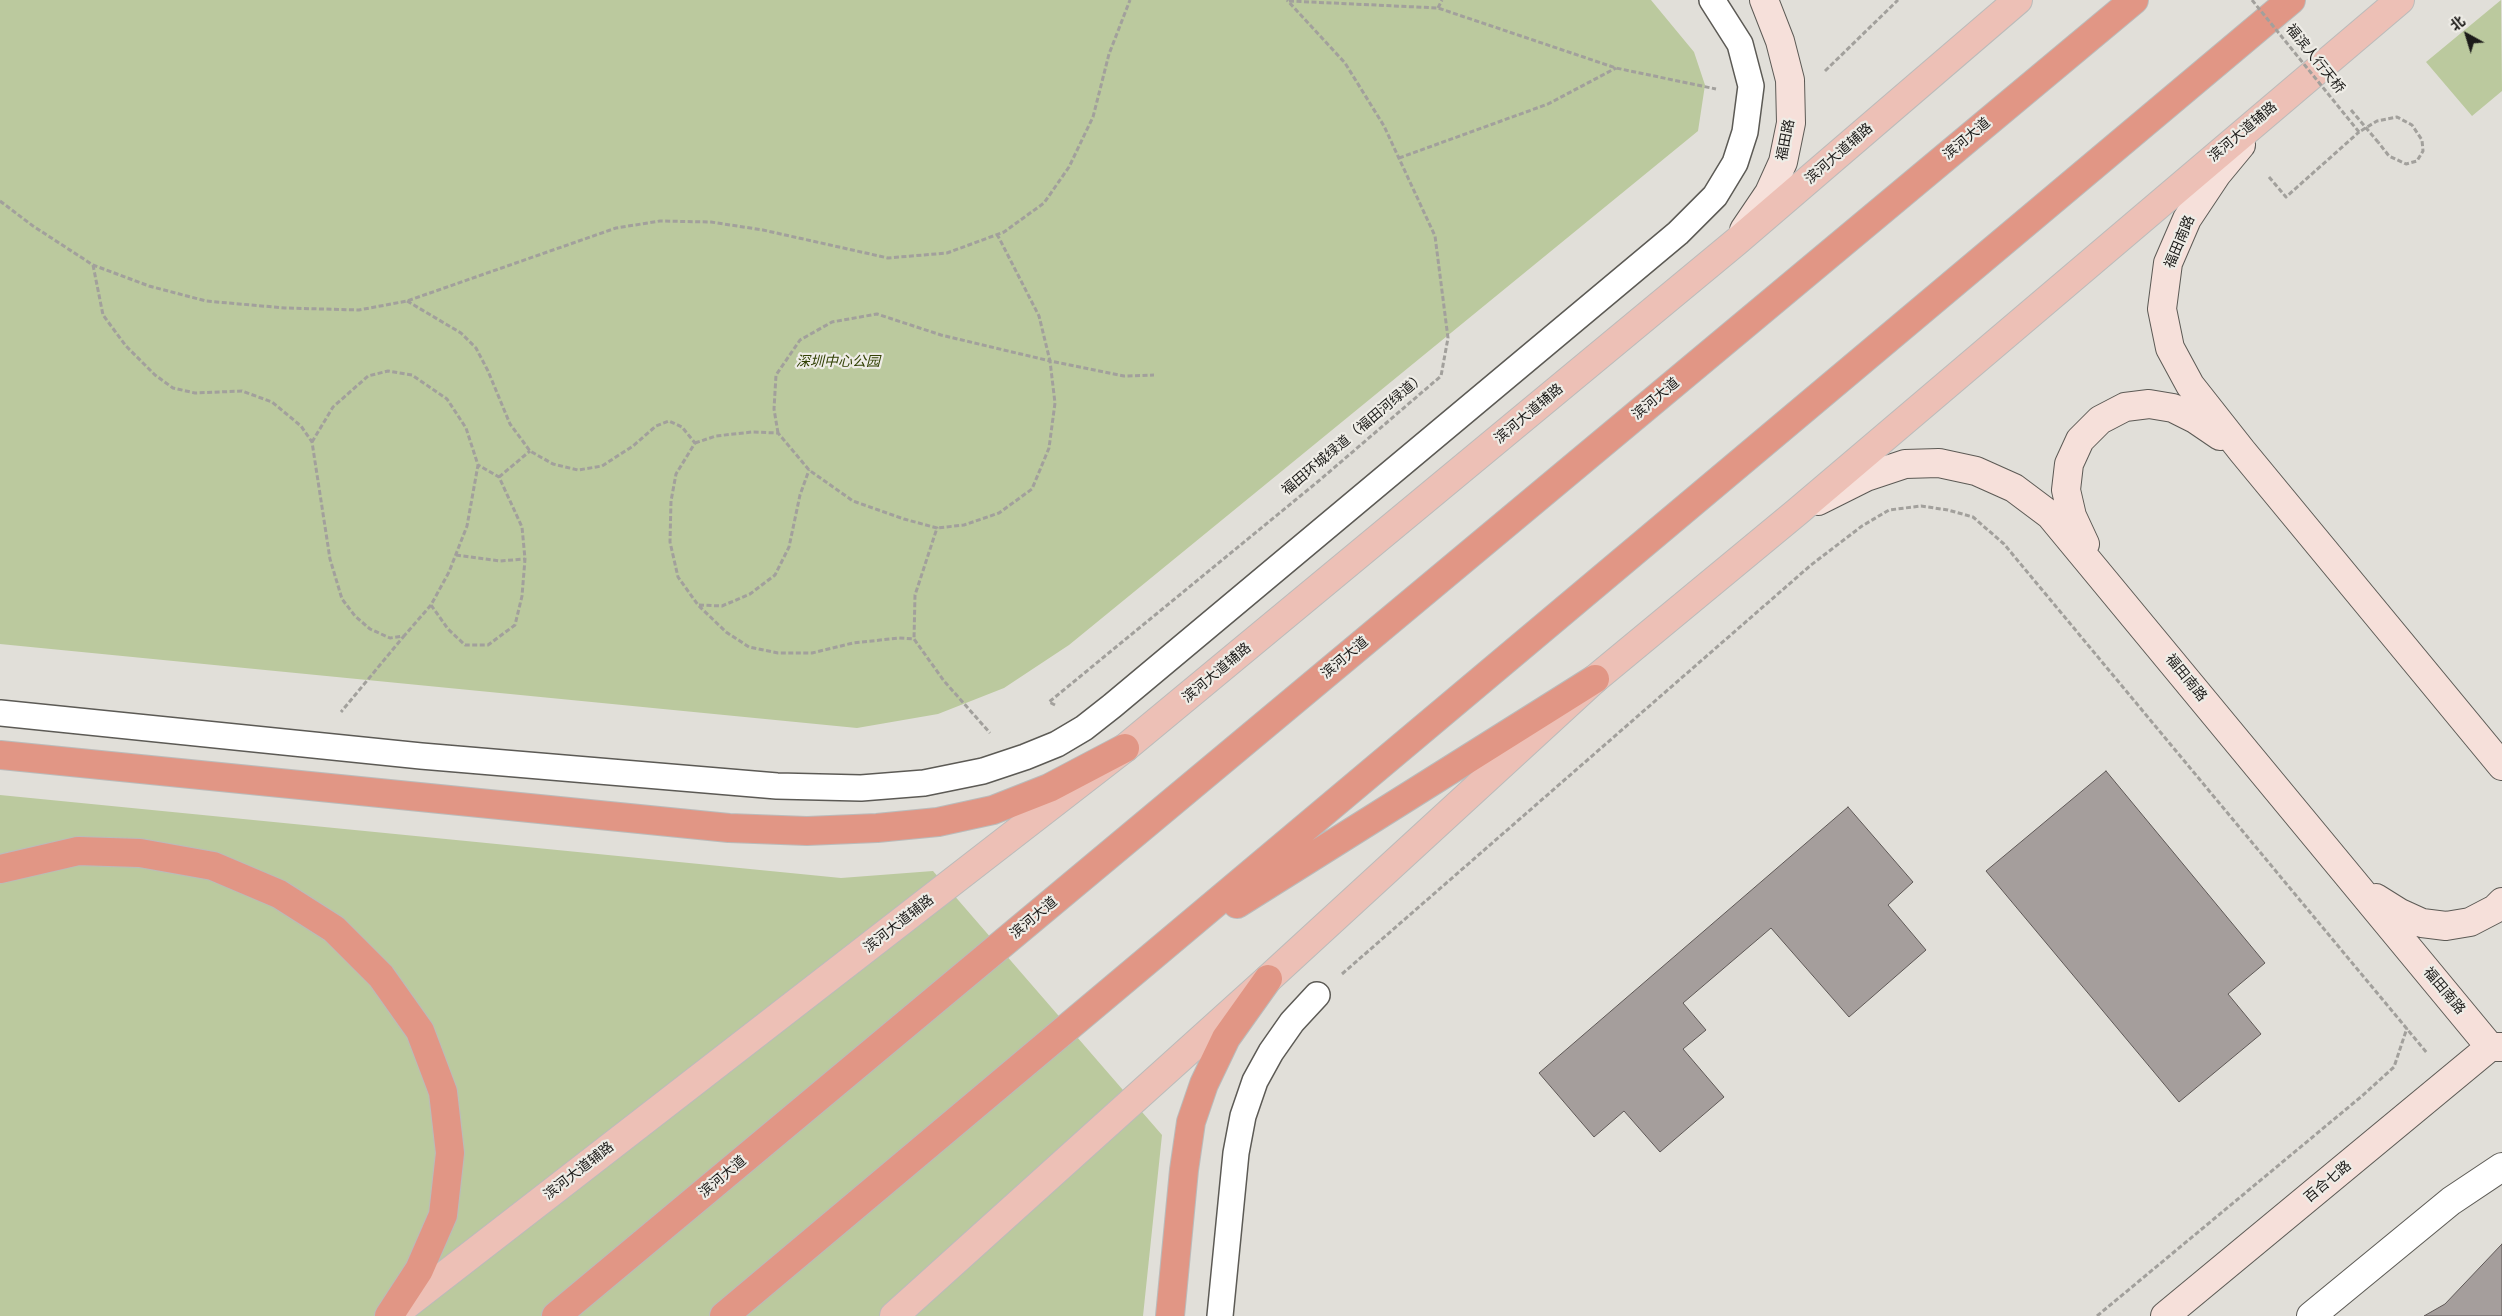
<!DOCTYPE html>
<meta charset="utf-8">
<style>
body{margin:0}
#map{position:relative;width:2502px;height:1316px;overflow:hidden;background:#e1dfd9;font-family:Merriweather,"Noto Sans SC",serif}
canvas{display:block}
.north{position:absolute;left:2442px;top:10px;width:50px;height:50px;-webkit-text-stroke:4px #eeece6;paint-order:stroke;rotate:321deg;font-size:14px;font-weight:700;line-height:20px;text-align:center;color:#1c1b19}
.north::after{content:'';display:block;margin:auto;width:18px;height:22px;background:#1c1b19;clip-path:polygon(50% 0,100% 100%,50% 72%,0 100%)}
</style>
<div id="map">
<canvas width="2502" height="1316"></canvas>
<div class="north">北</div>
</div>
<script>
const c = document.querySelector('canvas').getContext('2d');
c.lineJoin = 'round';
function paint(path, color) {
  c.fillStyle = color;
  c.fill(path, 'evenodd');
}
function poly(rows) {
  const path = new Path2D();
  for (const r of rows) {
    path.moveTo(r[0], r[1]);
    for (let i = 2; i < r.length; i += 2) path.lineTo(r[i], r[i + 1]);
  }
  return path;
}
function trace(path, color, width, dash) {
  c.strokeStyle = color;
  c.lineWidth = width;
  c.lineCap = dash ? 'butt' : 'round';
  c.setLineDash(dash || []);
  c.stroke(path);
}
function write(font, color, halo, rows, align = 'center') {
  c.font = font + ' Merriweather,"Noto Sans SC",serif';
  c.lineWidth = 4.5;
  c.setLineDash([]);
  c.textBaseline = 'middle';
  c.strokeStyle = halo;
  c.fillStyle = color;
  for (const [text, x, y, turn = 0] of rows) {
    c.save();
    c.translate(x, y);
    c.rotate((+turn || 0) * Math.PI / 180);
    c.textAlign = isNaN(turn) ? turn : align;
    if (halo) c.strokeText(text, 0, 0);
    c.fillText(text, 0, 0);
    c.restore();
  }
}
const green = poly([
 [0,0,1651,0,1694,52,1705,85,1698,131,1069,645,1004,688,938,714,857,728,0,644],
 [2501,0,2502,91,2472,116,2426,62],
 [0,795,841,878,933,871,1162,1135,1143,1316,0,1316]
]);
const building = poly([
 [2106,771,2265,963,2228,994,2261,1034,2179,1102,1986,871,2106,771],
 [1848,807,1913,882,1888,905,1926,950,1849,1017,1771,928,1683,1003,1706,1030,1683,1049,1724,1097,1660,1152,1624,1111,1594,1137,1539,1073,1848,807],
 [2502,1244,2502,1316,2424,1316,2445,1304,2502,1244]
]);
const path = poly([
 [1289,1,1438,8,1616,68,1716,89],
 [1438,8,1442,0],
 [1825,71,1898,0],
 [2351,110,2378,142],
 [1399,158,1548,104,1616,68],
 [2269,177,2286,197,2359,132],
 [0,201,33,226,93,265,149,286,206,301,285,308,359,310,407,301,616,228,660,221,711,222,763,230,888,258,947,253,1004,232,1044,203,1069,167,1093,117,1109,54,1130,0],
 [997,234,1039,316,1050,361,1124,376,1154,375],
 [93,265,103,315,126,346,155,375,173,388,195,393,242,391,272,402,301,426,312,442,330,559,342,599,355,616,370,629,390,638,404,636,341,712],
 [407,301,461,333,476,348,488,371,510,424,530,451,553,464,578,470,602,466,633,446,656,426,669,421,682,427,695,443,676,474,671,501,670,542,678,577,698,605,726,632,749,647,778,653,812,653,853,643,899,638,914,639,944,681,990,733],
 [778,433,774,409,776,375,800,340,832,322,877,314,941,335,1050,361,1055,403,1049,448,1032,489,999,513,964,525,937,528],
 [312,442,333,407,368,376,388,371,412,375,447,399,466,428,478,465,467,526,449,572,431,605,404,636],
 [695,443,716,436,752,432,778,433,809,470,853,501,904,519,937,528,915,595,914,639],
 [499,477,530,451],
 [456,555,500,561,525,559],
 [431,605,448,629,465,645,488,645,515,625,522,596,525,559,522,527,499,477,478,465],
 [699,605,722,606,750,594,775,575,789,547,800,495,809,470],
 [1055,705,1049,702,1321,479,1441,376,1448,338,1435,236,1384,126,1345,63,1287,0],
 [1342,974,1811,565,1862,526,1889,510,1921,506,1948,510,1973,517,2004,544,2427,1053],
 [2097,1316,2362,1096,2394,1067,2407,1028]
]);
const lane = poly([
 [0,713,421,756,777,786,861,788,924,783,983,771,1025,757,1057,744,1084,728,1112,706,1678,233,1715,196,1735,163,1745,132,1751,86,1740,44,1712,0],
 [1220,1316,1236,1153,1243,1116,1255,1081,1271,1052,1292,1022,1317,995]
]);
const street = poly([
 [2311,1316,2451,1201,2502,1167]
]);
const secondary = poly([
 [2241,145,2217,174,2187,219,2168,263,2162,309,2170,348,2190,385,2242,451,2502,766],
 [1744,230,1769,193,1783,162,1791,123,1790,80,1780,41,1764,0],
 [1818,501,1866,477,1905,464,1939,463,1976,471,2014,488,2050,515,2490,1047,2502,1047],
 [2085,544,2072,516,2066,490,2069,464,2080,440,2100,420,2125,407,2149,404,2173,408,2195,419,2220,436],
 [2376,898,2400,913,2422,923,2446,926,2470,922,2495,909,2502,902],
 [2165,1316,2490,1047]
]);
const primary = poly([
 [392,1316,1125,748,1736,242,2018,0],
 [894,1316,1268,979,1595,679,1797,512,2400,0]
]);
const highway = poly([
 [0,755,729,828,807,831,877,828,938,822,993,810,1049,788,1125,748],
 [0,869,78,851,140,853,213,866,279,894,334,929,381,976,420,1031,443,1092,450,1153,443,1215,419,1270,389,1316],
 [1237,904,1595,679],
 [556,1316,2134,0],
 [724,1316,2291,0],
 [1170,1316,1184,1170,1191,1122,1204,1084,1226,1038,1268,979]
]);
const pathBridge = poly([
 [2252,0,2359,132,2377,121,2397,117,2412,125,2422,140,2423,151,2417,161,2406,164,2389,156,2378,142]
]);
const streetNames = [
 ["福滨人行天桥",2315,59,51],
 ["滨河大道辅路",2243,132,-40],
 ["滨河大道",1967,139,-40],
 ["福田路",1786,140,-79],
 ["滨河大道辅路",1839,154,-41],
 ["福田南路",2180,242,-67],
 ["滨河大道",1656,399,-40],
 ["滨河大道辅路",1529,414,-40],
 ["福田环城绿道（福田河绿道）",1354,434,-40],
 ["滨河大道",1345,658,-40],
 ["滨河大道辅路",1217,673,-40],
 ["福田南路",2186,678,51],
 ["滨河大道",1034,918,-40],
 ["滨河大道辅路",899,924,-38],
 ["福田南路",2444,991,50],
 ["滨河大道辅路",579,1171,-38],
 ["滨河大道",723,1177,-40],
 ["百合七路",2328,1182,-40]
];
const parkNames = [
 ["深圳中心公园",838,362]
];
paint(green, '#bbc99e');
paint(building, '#a59e9c');
trace(building, '#5f5957', 1);
trace(lane, '#5c5a55', 28);
trace(street, '#5c5a55', 30);
trace(secondary, '#5c5a55', 30);
trace(primary, '#bbbbba', 30);
trace(highway, '#bbbbba', 30);
trace(path, '#a2a09c', 3, [5, 2.5]);
trace(lane, '#fff', 25);
trace(street, '#fff', 28);
trace(secondary, '#f6e0da', 28);
trace(primary, '#edc0b6', 28);
trace(highway, '#e19685', 28);
trace(pathBridge, '#a2a09c', 3, [5, 2.5]);
write('14px', '#1c1b19', '#eeece6', streetNames);
write('italic 14px', '#324105', '#eeece6', parkNames);
</script>
